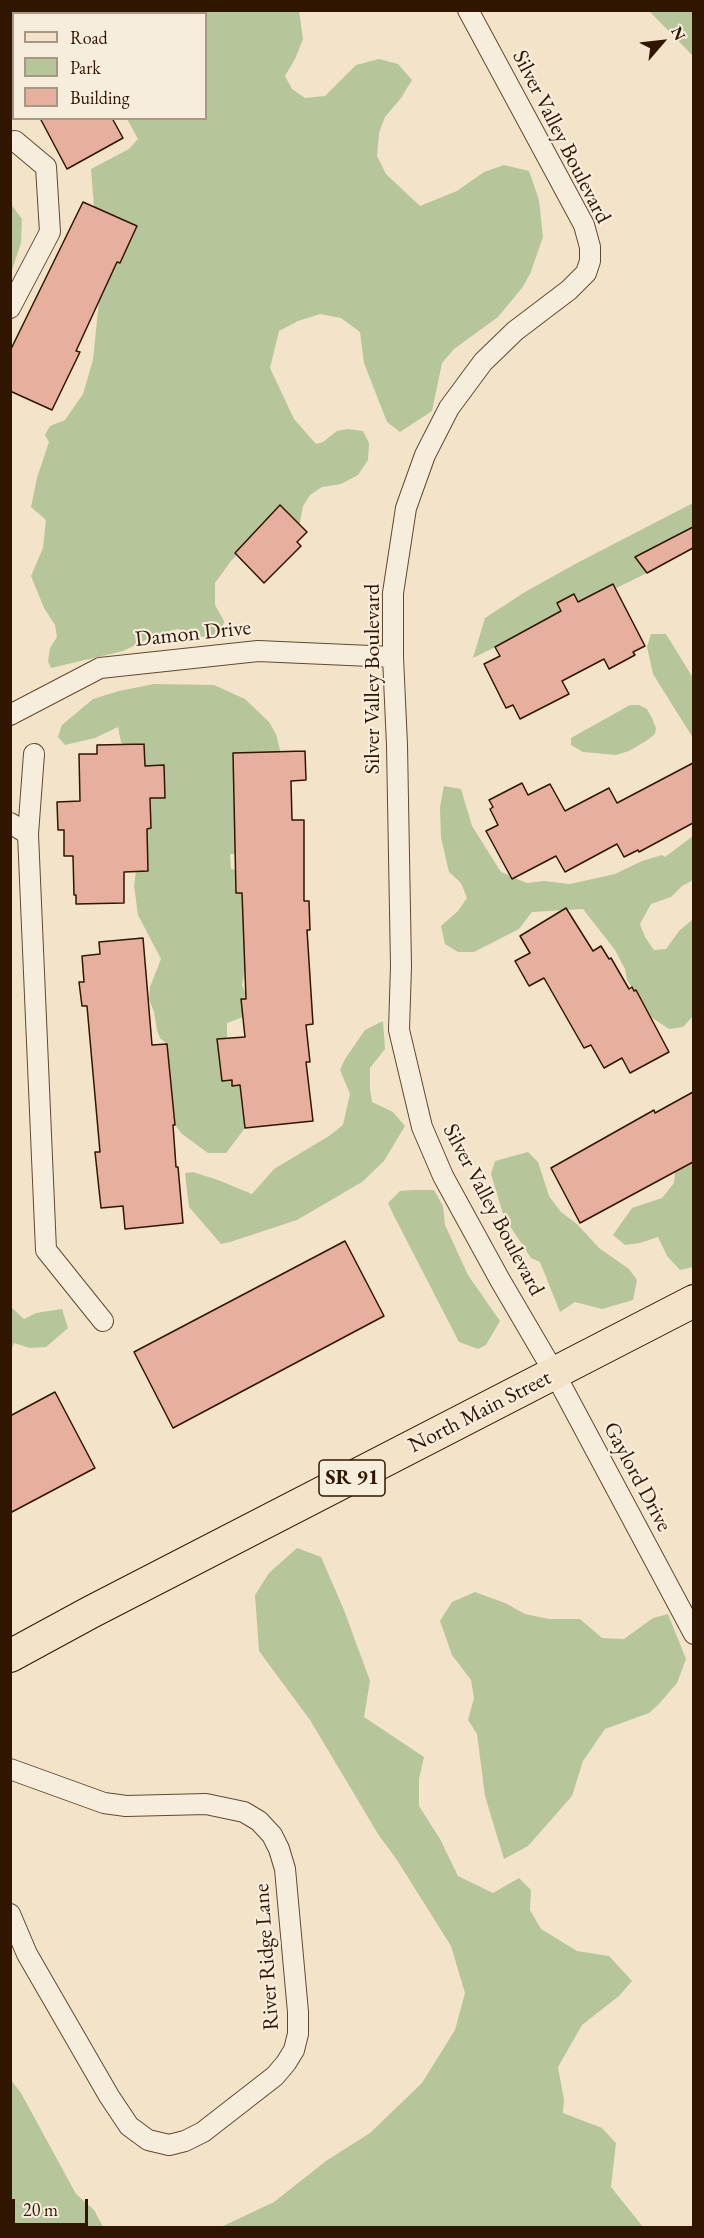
<!DOCTYPE html>
<style>
body{margin:0}
#map{position:relative;width:704px;height:2238px;overflow:hidden;background:#f3e4c9;font-family:"EB Garamond",serif}
canvas{display:block}
.frame{position:absolute;inset:0;border:12px solid #301500;pointer-events:none}
.legend{position:absolute;left:12px;top:12px;width:195px;height:108px;box-sizing:border-box;background:#f7eddc;border:2px solid #a79784;margin:0;padding:8px 10px;list-style:none;font-size:18px;color:#301500}
.legend li{display:flex;align-items:center;gap:12px;height:30px}
.legend b{width:30px;border:2px solid #a79784}
.north{position:absolute;left:632px;top:12px;width:60px;height:60px;-webkit-text-stroke:4px #f7eddc;paint-order:stroke;rotate:62deg;font-size:16px;font-weight:700;line-height:24px;text-align:center;color:#301500}
.north::after{content:'';display:block;margin:auto;width:21px;height:27px;background:#301500;clip-path:polygon(50% 0,100% 100%,50% 72%,0 100%)}
.scale{position:absolute;left:12px;top:2199px;width:76px;height:27px;box-sizing:border-box;border:3px solid #301500;border-top:0;padding-left:8px;font-size:18px;line-height:21px;white-space:nowrap;color:#301500;-webkit-text-stroke:4px #f7eddc;paint-order:stroke}
</style>
<div id="map">
<canvas width="704" height="2238"></canvas>
<div class="frame"></div>
<ul class="legend">
<li><b style="height:8px;background:#f3e4c9"></b>Road</li>
<li><b style="height:16px;background:#b6c59a"></b>Park</li>
<li><b style="height:16px;background:#e7af9d"></b>Building</li>
</ul>
<div class="north">N</div>
<div class="scale">20 m</div>
</div>
<script>
const c = document.querySelector('canvas').getContext('2d');
c.lineJoin = 'round';
function paint(path, color) {
  c.fillStyle = color;
  c.fill(path, 'evenodd');
}
function poly(rows) {
  const path = new Path2D();
  for (const r of rows) {
    path.moveTo(r[0], r[1]);
    for (let i = 2; i < r.length; i += 2) path.lineTo(r[i], r[i + 1]);
  }
  return path;
}
function trace(path, color, width, dash) {
  c.strokeStyle = color;
  c.lineWidth = width;
  c.lineCap = dash ? 'butt' : 'round';
  c.setLineDash(dash || []);
  c.stroke(path);
}
function write(font, color, halo, rows, align = 'center') {
  c.font = font + ' "EB Garamond",serif';
  c.lineWidth = 4.5;
  c.setLineDash([]);
  c.textBaseline = 'middle';
  c.strokeStyle = halo;
  c.fillStyle = color;
  for (const [text, x, y, turn = 0] of rows) {
    c.save();
    c.translate(x, y);
    c.rotate((+turn || 0) * Math.PI / 180);
    c.textAlign = isNaN(turn) ? turn : align;
    if (halo) c.strokeText(text, 0, 0);
    c.fillText(text, 0, 0);
    c.restore();
  }
}
const green = poly([
 [89,11,299,11,303,39,295,59,285,76,292,89,305,98,325,96,356,65,379,59,398,64,412,80,401,98,385,117,379,133,377,156,386,174,420,206,457,191,484,172,504,165,529,171,539,200,543,237,530,274,522,288,498,317,454,349,442,363,432,411,400,432,387,422,364,363,360,332,341,318,320,314,298,321,279,331,270,368,294,419,316,444,323,442,337,431,347,429,363,431,369,443,368,460,358,475,341,484,322,487,310,495,303,506,299,527,247,545,231,561,215,583,215,605,224,621,222,631,210,639,178,629,158,634,123,651,51,668,48,661,50,648,57,637,55,625,44,608,31,576,43,548,46,520,31,507,37,478,49,442,45,435,50,426,65,420,83,394,93,360,99,301,117,262,136,226,94,207,91,169,129,149,138,139,127,119,206,118,206,14,90,14],
 [649,11,693,11,693,56,653,15],
 [11,204,22,219,21,243,11,273],
 [693,503,693,548,647,573,473,658,485,618,525,592,577,563],
 [651,634,666,634,693,678,693,738,653,674,647,647],
 [154,684,214,685,245,699,269,722,276,734,282,758,237,854,230,854,231,869,235,870,236,893,242,893,245,969,242,985,245,992,243,1017,227,1023,227,1038,222,1081,232,1080,232,1086,240,1085,245,1128,226,1153,208,1153,182,1134,175,1125,167,1044,160,1038,157,1030,154,1012,149,999,150,987,161,959,138,915,134,886,141,832,153,791,137,756,121,742,118,727,95,738,65,745,58,737,62,725,93,699,119,691],
 [630,705,639,705,647,709,652,718,656,728,655,734,646,741,629,751,616,755,583,752,571,745,571,738],
 [444,786,461,789,472,826,501,872,527,883,544,881,570,884,615,874,642,861,662,855,665,857,693,836,693,880,682,886,671,897,651,904,640,924,645,937,654,950,666,949,679,931,693,919,693,1016,683,1027,669,1029,651,1017,627,980,625,969,615,950,583,909,532,912,519,929,474,952,458,952,445,944,441,926,458,911,467,898,461,883,449,872,441,838,440,807],
 [383,1021,385,1049,370,1068,370,1089,372,1102,393,1112,405,1126,384,1161,362,1182,297,1220,230,1242,221,1244,189,1207,185,1173,193,1172,218,1180,252,1194,274,1169,329,1136,343,1125,350,1094,340,1070,345,1059,365,1030],
 [693,1148,693,1267,680,1270,667,1256,658,1237,640,1243,625,1245,613,1235,632,1208,662,1198,674,1183,676,1163],
 [528,1152,538,1162,549,1196,561,1212,577,1224,599,1248,629,1269,637,1280,633,1300,602,1309,575,1302,560,1312,540,1262,531,1258,504,1217,491,1174,495,1161],
 [413,1190,434,1190,443,1206,445,1225,468,1275,500,1321,486,1345,478,1349,459,1342,393,1214,388,1203,400,1191],
 [11,1307,24,1319,36,1313,62,1309,68,1328,46,1347,30,1348,14,1343,11,1350],
 [297,1548,321,1557,344,1610,370,1681,364,1717,424,1757,419,1779,419,1806,440,1839,458,1876,493,1893,519,1878,531,1890,530,1910,541,1929,577,1951,609,1956,632,1981,619,1996,582,2025,558,2067,564,2100,563,2113,602,2128,616,2143,611,2187,643,2227,221,2227,274,2202,326,2161,370,2133,422,2083,455,2030,465,1993,451,1946,397,1860,378,1834,310,1720,259,1651,255,1595,269,1573],
 [475,1592,505,1603,525,1614,549,1619,580,1619,602,1638,624,1639,653,1618,668,1614,686,1659,677,1683,658,1705,649,1713,605,1729,583,1761,572,1796,528,1846,504,1859,485,1796,477,1734,468,1720,474,1698,471,1680,452,1655,440,1621,452,1602],
 [10,2079,21,2093,76,2194,94,2210,103,2227,11,2227]
]);
const building = poly([
 [40,118,112,118,123,138,67,169,40,118],
 [83,202,137,226,120,263,117,262,76,351,80,352,52,410,10,391,10,351,83,202],
 [280,505,307,532,297,542,301,546,264,583,235,553,280,505],
 [693,527,693,548,647,573,635,557,693,527],
 [613,584,645,646,633,652,635,655,609,669,604,659,562,681,569,694,520,719,513,705,506,708,484,664,500,656,495,647,561,611,557,603,574,594,578,602,613,584],
 [144,744,145,766,164,765,165,798,150,798,151,828,147,829,148,871,124,872,124,903,76,904,76,895,74,895,73,856,64,856,64,830,58,830,57,802,80,801,79,754,97,754,97,745,144,744],
 [305,751,306,780,291,781,292,820,304,820,304,901,309,901,310,930,307,930,313,1024,306,1025,310,1062,306,1062,313,1121,245,1128,240,1085,232,1086,232,1080,222,1081,217,1039,245,1037,241,999,246,999,242,893,236,893,233,753,305,751],
 [693,763,693,823,639,852,638,850,624,857,617,844,565,872,556,856,512,879,486,831,498,825,490,809,493,807,489,800,522,783,528,795,550,784,565,811,609,788,617,803,693,763],
 [566,908,593,951,601,946,609,959,611,958,629,989,632,987,634,991,636,990,669,1052,630,1073,622,1058,604,1068,591,1045,584,1048,544,978,529,986,515,961,530,953,520,936,566,908],
 [143,938,152,1045,167,1044,175,1125,173,1125,176,1167,178,1167,183,1223,125,1229,123,1206,101,1208,95,1152,100,1152,87,1006,82,1006,79,982,84,982,82,956,100,954,99,942,143,938],
 [693,1092,693,1162,580,1223,551,1168,654,1110,655,1113,693,1092],
 [345,1241,384,1316,173,1428,134,1352,345,1241],
 [55,1392,95,1468,10,1513,10,1416,55,1392]
]);
const minor = poly([
 [468,10,584,225,590,247,590,261,586,273,569,290,515,331,483,362,449,408,425,455,406,508,393,593,393,657,397,745,401,966,399,1030,422,1127,443,1176,500,1280,555,1374,694,1634],
 [10,308,50,232,46,167,15,141],
 [10,715,100,668,258,651,393,657],
 [10,823,28,834,46,1250,103,1321],
 [28,834,34,754],
 [10,1769,104,1803,126,1806,206,1804,244,1812,259,1821,272,1835,279,1849,285,1869,298,2012,298,2034,294,2050,286,2063,275,2076,203,2132,185,2141,169,2145,148,2140,129,2126,109,2096,27,1954,10,1914]
]);
const primary = poly([
 [10,1656,91,1612,694,1301]
]);
const shields = [
 [352,1478,66]
];
const shieldNames = [
 ["SR 91",352,1478]
];
const streetNames = [
 ["Silver Valley Boulevard",561,137,63],
 ["Damon Drive",193,634,-6],
 ["Silver Valley Boulevard",373,679,-90],
 ["Silver Valley Boulevard",493,1210,62],
 ["North Main Street",480,1412,-27],
 ["Gaylord Drive",637,1477,62],
 ["River Ridge Lane",267,1957,-94]
];
paint(green, '#b6c59a');
paint(building, '#e7af9d');
trace(building, '#301500', 1.5);
trace(minor, '#614932', 22);
trace(primary, '#301500', 34);
trace(minor, '#f7eddc', 20);
trace(primary, '#f3e4c9', 32);
for (const [x, y, w] of shields) {
  const box = new Path2D();
  box.roundRect(x - w / 2, y - 18, w, 36, 4.5);
  c.fillStyle = '#f7eddc';
  c.fill(box);
  trace(box, '#301500', 1.5);
}
write('bold 21px', '#301500', null, shieldNames);
write('22px', '#301500', '#f7eddc', streetNames);
</script>
